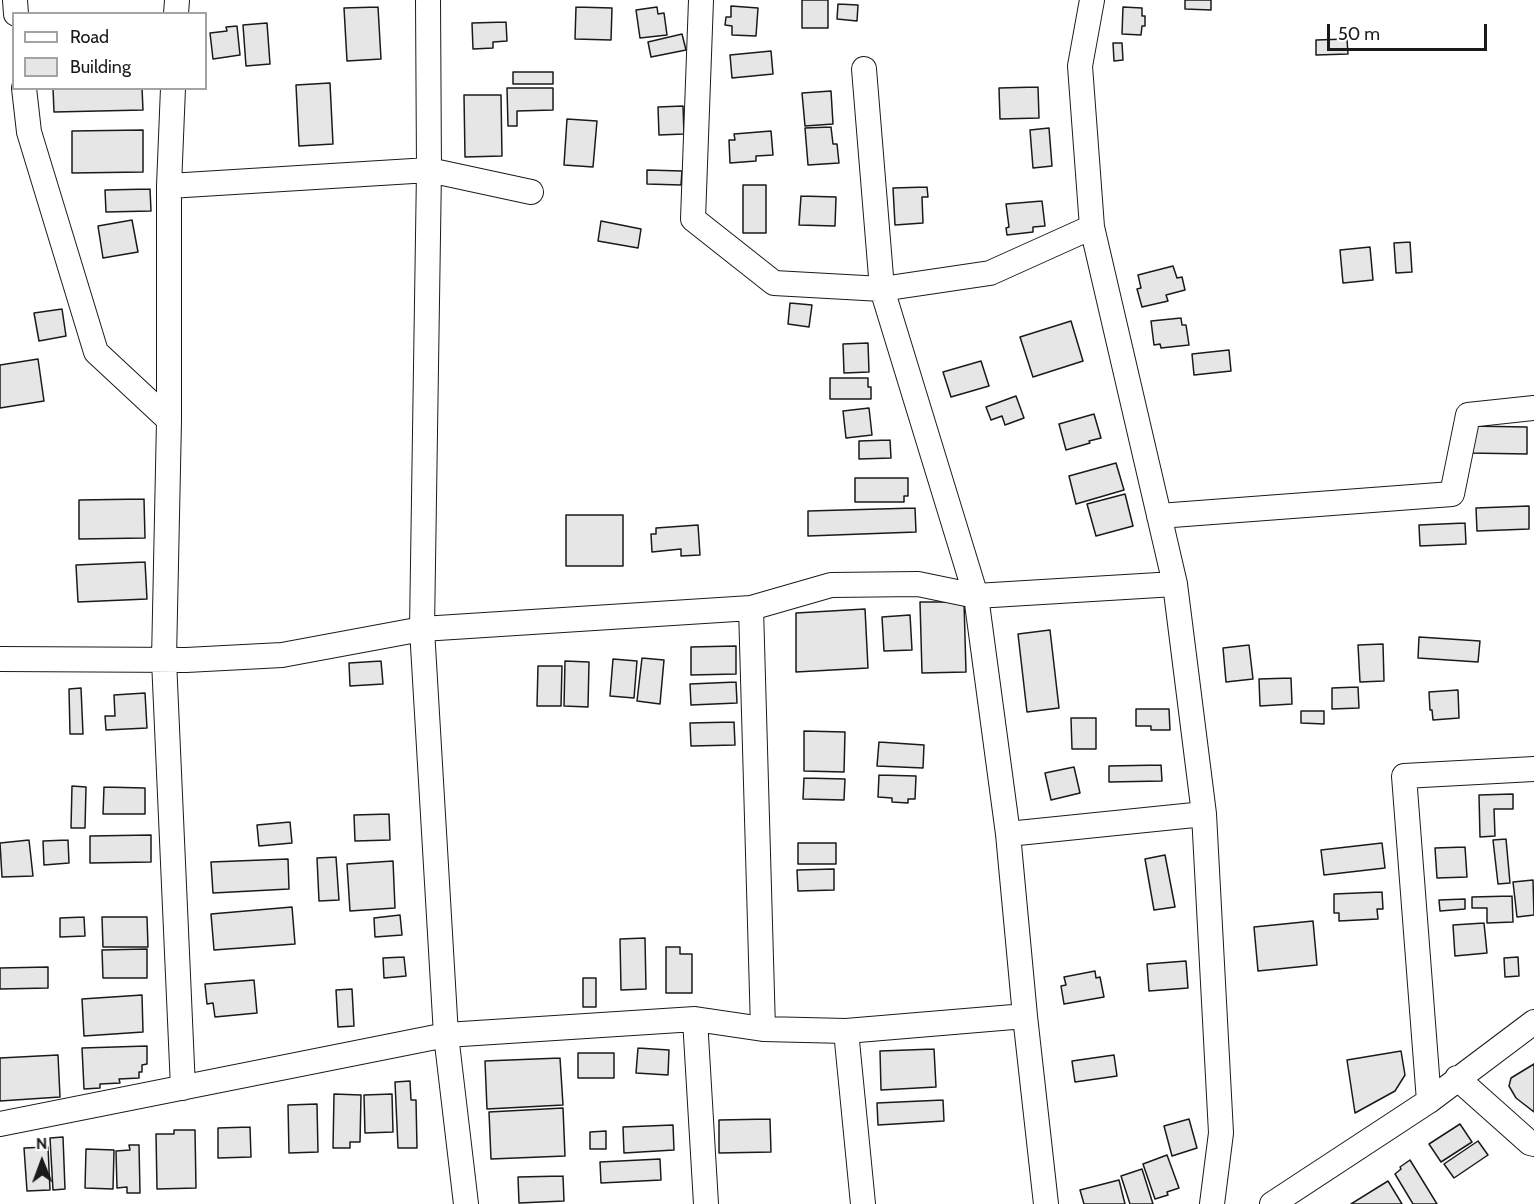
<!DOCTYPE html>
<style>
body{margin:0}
#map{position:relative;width:1534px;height:1204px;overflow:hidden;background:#fff;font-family:Cabin,sans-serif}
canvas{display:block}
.legend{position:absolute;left:12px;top:12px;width:195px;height:78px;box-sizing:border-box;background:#fff;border:2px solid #a3a3a3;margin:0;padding:8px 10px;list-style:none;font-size:18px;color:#1a1a1a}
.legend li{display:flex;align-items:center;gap:12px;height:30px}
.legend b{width:30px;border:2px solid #a3a3a3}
.north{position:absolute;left:12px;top:1132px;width:60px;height:60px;-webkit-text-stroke:4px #fff;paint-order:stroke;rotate:359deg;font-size:16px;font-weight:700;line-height:24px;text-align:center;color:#1a1a1a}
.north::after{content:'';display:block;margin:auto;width:21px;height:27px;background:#1a1a1a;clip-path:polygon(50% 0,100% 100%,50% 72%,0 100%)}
.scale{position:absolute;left:1327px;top:24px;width:160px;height:27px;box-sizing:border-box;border:3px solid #1a1a1a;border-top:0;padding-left:8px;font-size:18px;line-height:21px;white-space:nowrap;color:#1a1a1a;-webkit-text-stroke:4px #fff;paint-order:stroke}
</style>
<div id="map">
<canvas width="1534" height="1204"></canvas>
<ul class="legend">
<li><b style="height:8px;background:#fff"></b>Road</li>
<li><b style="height:16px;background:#e6e6e6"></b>Building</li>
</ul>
<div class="north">N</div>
<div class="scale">50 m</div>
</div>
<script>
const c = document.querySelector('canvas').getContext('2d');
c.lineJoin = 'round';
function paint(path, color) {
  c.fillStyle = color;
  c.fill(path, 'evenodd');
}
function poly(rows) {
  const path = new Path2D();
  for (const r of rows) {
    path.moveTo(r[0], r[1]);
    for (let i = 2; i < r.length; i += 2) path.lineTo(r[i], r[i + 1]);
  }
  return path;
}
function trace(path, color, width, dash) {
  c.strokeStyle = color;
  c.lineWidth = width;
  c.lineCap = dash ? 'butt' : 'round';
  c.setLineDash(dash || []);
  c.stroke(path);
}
const building = poly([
 [802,0,828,0,828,28,802,28,802,0],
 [1185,0,1211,0,1211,10,1185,9,1185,0],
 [838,4,858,5,857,21,837,19,838,4],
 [731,6,758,8,756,36,732,35,732,26,725,25,726,17,731,17,731,6],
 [378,7,381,59,347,61,344,8,378,7],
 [576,7,612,8,611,40,575,39,576,7],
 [657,7,658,14,664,13,667,35,640,38,636,10,657,7],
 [1123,7,1142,8,1142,16,1145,16,1145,26,1142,26,1141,35,1122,34,1123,7],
 [506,22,507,41,493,42,493,48,473,49,472,23,506,22],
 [267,23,270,64,246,66,243,25,267,23],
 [237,26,240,55,213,59,210,33,227,31,226,27,237,26],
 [682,34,686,50,651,57,648,42,682,34],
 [1347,39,1348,54,1316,55,1316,40,1347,39],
 [1113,43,1122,43,1123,60,1114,61,1113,43],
 [771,51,773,74,732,78,730,55,771,51],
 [513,72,553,72,553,84,513,84,513,72],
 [330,83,333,144,299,146,296,85,330,83],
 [1038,87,1039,118,1000,119,999,88,1038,87],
 [53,88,142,88,143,110,54,112,53,88],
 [507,88,553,88,553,110,517,111,517,126,508,126,507,88],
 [831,91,833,124,805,126,802,93,831,91],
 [464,95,501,95,502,156,465,157,464,95],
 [683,106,684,134,659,135,658,107,683,106],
 [567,119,597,121,593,167,564,165,567,119],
 [831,127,833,144,837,144,839,163,808,165,805,128,831,127],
 [1049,128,1052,166,1033,168,1030,130,1049,128],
 [143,130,143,172,72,173,72,131,143,130],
 [771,131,773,155,756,156,756,161,730,163,729,140,735,140,734,134,771,131],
 [647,170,682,171,681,185,647,184,647,170],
 [743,185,766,185,766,233,743,233,743,185],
 [927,187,928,197,922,197,923,223,895,225,893,188,927,187],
 [150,189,151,211,106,212,105,190,150,189],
 [801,196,836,197,835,226,799,225,801,196],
 [1042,201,1045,226,1033,227,1033,232,1007,235,1006,228,1009,227,1006,204,1042,201],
 [132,220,138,252,103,258,98,226,132,220],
 [601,221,641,229,638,248,598,241,601,221],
 [1410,242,1412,272,1396,273,1394,243,1410,242],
 [1370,247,1373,280,1343,283,1340,250,1370,247],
 [1173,266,1177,278,1182,277,1185,290,1166,295,1168,301,1142,307,1137,289,1141,288,1138,275,1173,266],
 [790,303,812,305,809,327,788,324,790,303],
 [62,309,66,336,39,341,34,313,62,309],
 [1181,318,1182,325,1186,325,1189,345,1161,348,1160,344,1154,345,1151,321,1181,318],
 [1071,321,1083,361,1033,377,1020,337,1071,321],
 [868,343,869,372,844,373,843,344,868,343],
 [1229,350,1231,371,1194,375,1192,354,1229,350],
 [38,359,44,401,0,408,0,365,38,359],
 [981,361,989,386,951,397,943,372,981,361],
 [830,378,868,378,868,387,871,387,871,399,830,399,830,378],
 [1016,396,1024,418,1005,425,1002,416,991,420,986,407,1016,396],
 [869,408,872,435,846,438,843,411,869,408],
 [1094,414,1101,438,1089,441,1090,443,1066,450,1059,424,1094,414],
 [1469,426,1527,427,1527,454,1469,453,1469,426],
 [890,440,891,458,859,459,859,441,890,440],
 [1116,463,1124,490,1076,504,1069,476,1116,463],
 [855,478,908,478,908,496,904,496,904,502,855,502,855,478],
 [1125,494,1133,526,1096,536,1087,504,1125,494],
 [144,499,145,538,79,539,79,500,144,499],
 [1529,506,1529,529,1477,531,1476,508,1529,506],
 [915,508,916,532,808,536,808,511,915,508],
 [566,515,623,515,623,566,566,566,566,515],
 [1465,523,1466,544,1420,546,1419,525,1465,523],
 [698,525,700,555,681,556,681,549,652,552,651,534,656,534,656,528,698,525],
 [145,562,147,599,78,602,76,565,145,562],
 [920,602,964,602,966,672,922,673,920,602],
 [865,609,868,668,796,672,796,613,865,609],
 [910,615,912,650,884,651,882,617,910,615],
 [1050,630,1059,708,1027,712,1018,634,1050,630],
 [1419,637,1480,641,1478,662,1418,658,1419,637],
 [1383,644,1384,681,1360,682,1358,645,1383,644],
 [1249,645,1253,679,1226,682,1223,648,1249,645],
 [736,646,736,674,691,675,691,647,736,646],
 [642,658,664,660,660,704,637,701,642,658],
 [613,659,637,661,634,698,610,696,613,659],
 [381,661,383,684,350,686,349,663,381,661],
 [565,661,589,662,588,707,564,706,565,661],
 [538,666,562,666,561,706,537,706,538,666],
 [1291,678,1292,704,1260,706,1259,679,1291,678],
 [736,682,737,703,691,705,690,684,736,682],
 [1358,687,1359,708,1332,709,1332,688,1358,687],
 [81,688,83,734,70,734,69,689,81,688],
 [1458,690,1459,718,1433,720,1432,710,1430,710,1429,692,1458,690],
 [145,693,147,728,106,730,105,716,115,716,114,695,145,693],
 [1136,709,1169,709,1170,730,1151,730,1151,726,1136,726,1136,709],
 [1301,711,1324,711,1324,724,1301,723,1301,711],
 [1071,718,1096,718,1096,749,1072,749,1071,718],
 [734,722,735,745,691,746,690,723,734,722],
 [804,731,845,732,844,772,804,771,804,731],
 [879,742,924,745,923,768,877,766,879,742],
 [1161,765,1162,781,1109,782,1109,766,1161,765],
 [1074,767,1080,793,1051,800,1045,773,1074,767],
 [879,775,916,776,915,799,908,799,908,803,892,802,892,798,878,797,879,775],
 [804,778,845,779,844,800,803,799,804,778],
 [72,786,86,787,85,828,71,828,72,786],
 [104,787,145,788,145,814,103,814,104,787],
 [1513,794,1513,809,1494,809,1495,836,1480,837,1479,795,1513,794],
 [389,814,390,840,355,841,354,815,389,814],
 [290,822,292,843,259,846,257,825,290,822],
 [151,835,151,862,90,863,90,836,151,835],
 [1506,839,1510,883,1498,884,1493,840,1506,839],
 [29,840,33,876,2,877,0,843,29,840],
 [68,840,69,863,44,865,43,841,68,840],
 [798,843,836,843,836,864,798,864,798,843],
 [1382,843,1385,868,1324,875,1321,850,1382,843],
 [1465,847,1467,877,1437,878,1435,848,1465,847],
 [1165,855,1175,907,1154,910,1145,859,1165,855],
 [336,857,339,900,319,901,317,858,336,857],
 [288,859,289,889,213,893,211,862,288,859],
 [393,861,395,908,350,911,347,864,393,861],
 [834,869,834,890,798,891,797,870,834,869],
 [1533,880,1534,915,1517,917,1513,882,1533,880],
 [1382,892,1383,909,1377,909,1378,919,1339,921,1339,913,1334,913,1334,894,1382,892],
 [1512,896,1513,922,1487,923,1487,908,1472,908,1472,897,1512,896],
 [1465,899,1465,909,1440,911,1439,900,1465,899],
 [292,907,295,944,214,950,211,914,292,907],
 [400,915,402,935,375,937,374,918,400,915],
 [84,917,85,936,60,937,60,918,84,917],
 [102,917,147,917,148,947,103,947,102,917],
 [1313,921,1317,965,1258,971,1254,927,1313,921],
 [1484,923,1487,953,1455,956,1453,925,1484,923],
 [645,938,646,989,621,990,620,939,645,938],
 [666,947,680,947,680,954,692,954,692,993,666,993,666,947],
 [147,949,147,978,103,978,102,950,147,949],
 [404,957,406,976,384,978,383,958,404,957],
 [1518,957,1519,976,1505,977,1504,958,1518,957],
 [1186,961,1188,988,1149,991,1147,964,1186,961],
 [48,967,48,988,0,989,0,968,48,967],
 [1095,971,1096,978,1100,977,1104,997,1064,1004,1061,986,1066,985,1064,977,1095,971],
 [583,978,596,978,596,1007,583,1007,583,978],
 [254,980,257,1013,215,1017,213,1003,207,1004,205,984,254,980],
 [352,989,354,1026,338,1027,336,990,352,989],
 [142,995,143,1032,84,1036,82,999,142,995],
 [147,1046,147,1064,142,1065,142,1072,139,1072,139,1078,119,1079,120,1083,100,1084,100,1088,84,1089,82,1048,147,1046],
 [638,1048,669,1050,668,1075,636,1073,638,1048],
 [934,1049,936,1087,881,1090,880,1051,934,1049],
 [1401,1051,1405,1075,1395,1091,1355,1113,1347,1060,1401,1051],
 [578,1053,614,1053,614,1078,578,1078,578,1053],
 [58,1055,60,1097,0,1101,0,1058,58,1055],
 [1114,1055,1117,1076,1075,1082,1072,1061,1114,1055],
 [560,1058,563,1105,487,1109,485,1061,560,1058],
 [1534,1064,1534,1112,1516,1098,1509,1086,1511,1078,1534,1064],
 [410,1081,411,1100,416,1100,417,1148,398,1148,395,1082,410,1081],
 [334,1094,361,1095,360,1142,350,1142,350,1148,333,1148,334,1094],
 [392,1094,393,1132,365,1133,364,1095,392,1094],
 [943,1100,944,1121,878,1125,877,1103,943,1100],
 [317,1104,318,1152,289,1153,288,1105,317,1104],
 [563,1108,565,1156,491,1159,489,1112,563,1108],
 [770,1119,771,1152,719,1153,719,1120,770,1119],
 [1189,1119,1197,1148,1172,1156,1164,1126,1189,1119],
 [1460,1124,1472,1142,1441,1162,1429,1144,1460,1124],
 [673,1125,674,1150,624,1153,623,1127,673,1125],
 [250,1127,251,1157,218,1158,218,1128,250,1127],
 [174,1130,195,1130,196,1188,157,1189,156,1134,174,1134,174,1130],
 [606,1131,606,1149,590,1149,590,1132,606,1131],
 [63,1137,65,1189,53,1190,50,1138,63,1137],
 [1478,1141,1488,1155,1454,1178,1444,1164,1478,1141],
 [129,1145,139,1145,140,1193,127,1193,127,1187,117,1188,116,1151,130,1150,129,1145],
 [48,1147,50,1190,27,1191,24,1148,48,1147],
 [86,1149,114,1150,113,1189,85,1188,86,1149],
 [1167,1155,1179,1188,1167,1192,1168,1195,1155,1199,1143,1164,1167,1155],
 [660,1159,661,1180,601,1183,600,1162,660,1159],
 [1410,1160,1437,1204,1413,1204,1395,1174,1401,1169,1400,1167,1410,1160],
 [1142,1169,1153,1204,1130,1204,1121,1176,1142,1169],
 [563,1176,564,1201,519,1203,518,1177,563,1176],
 [1119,1180,1125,1204,1084,1204,1080,1190,1119,1180],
 [1388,1181,1402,1204,1351,1204,1388,1181]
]);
const minor = poly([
 [15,0,16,14],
 [428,0,429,170,422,629,446,1035,466,1204],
 [701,0,693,219,774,283,882,289,990,273,1092,227],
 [1092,0,1080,66,1092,227,1175,584,1204,814,1221,1133,1212,1204],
 [176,14,177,0],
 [864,69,882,289,976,596,1008,834,1025,1016,1046,1204],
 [24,88,29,132,96,352,169,420],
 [173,88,169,186,169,420,164,660,183,1088],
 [169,186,429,170,531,192],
 [1159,516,1452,494,1468,415,1534,408],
 [751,608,763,1029],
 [0,659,186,660,282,655,422,629,751,608,831,585,918,584,976,596,1175,584],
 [1008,834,1204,814],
 [695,1019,706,1204],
 [846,1031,863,1204],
 [1457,1078,1530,1143,1534,1144],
 [1429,1101,1404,776,1534,769],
 [0,1124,446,1035,695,1019,763,1029,846,1031,1025,1016],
 [1272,1204,1429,1101,1534,1022]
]);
paint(building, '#e6e6e6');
trace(building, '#1a1a1a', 1.5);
trace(minor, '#1a1a1a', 26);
trace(minor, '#fff', 24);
</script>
